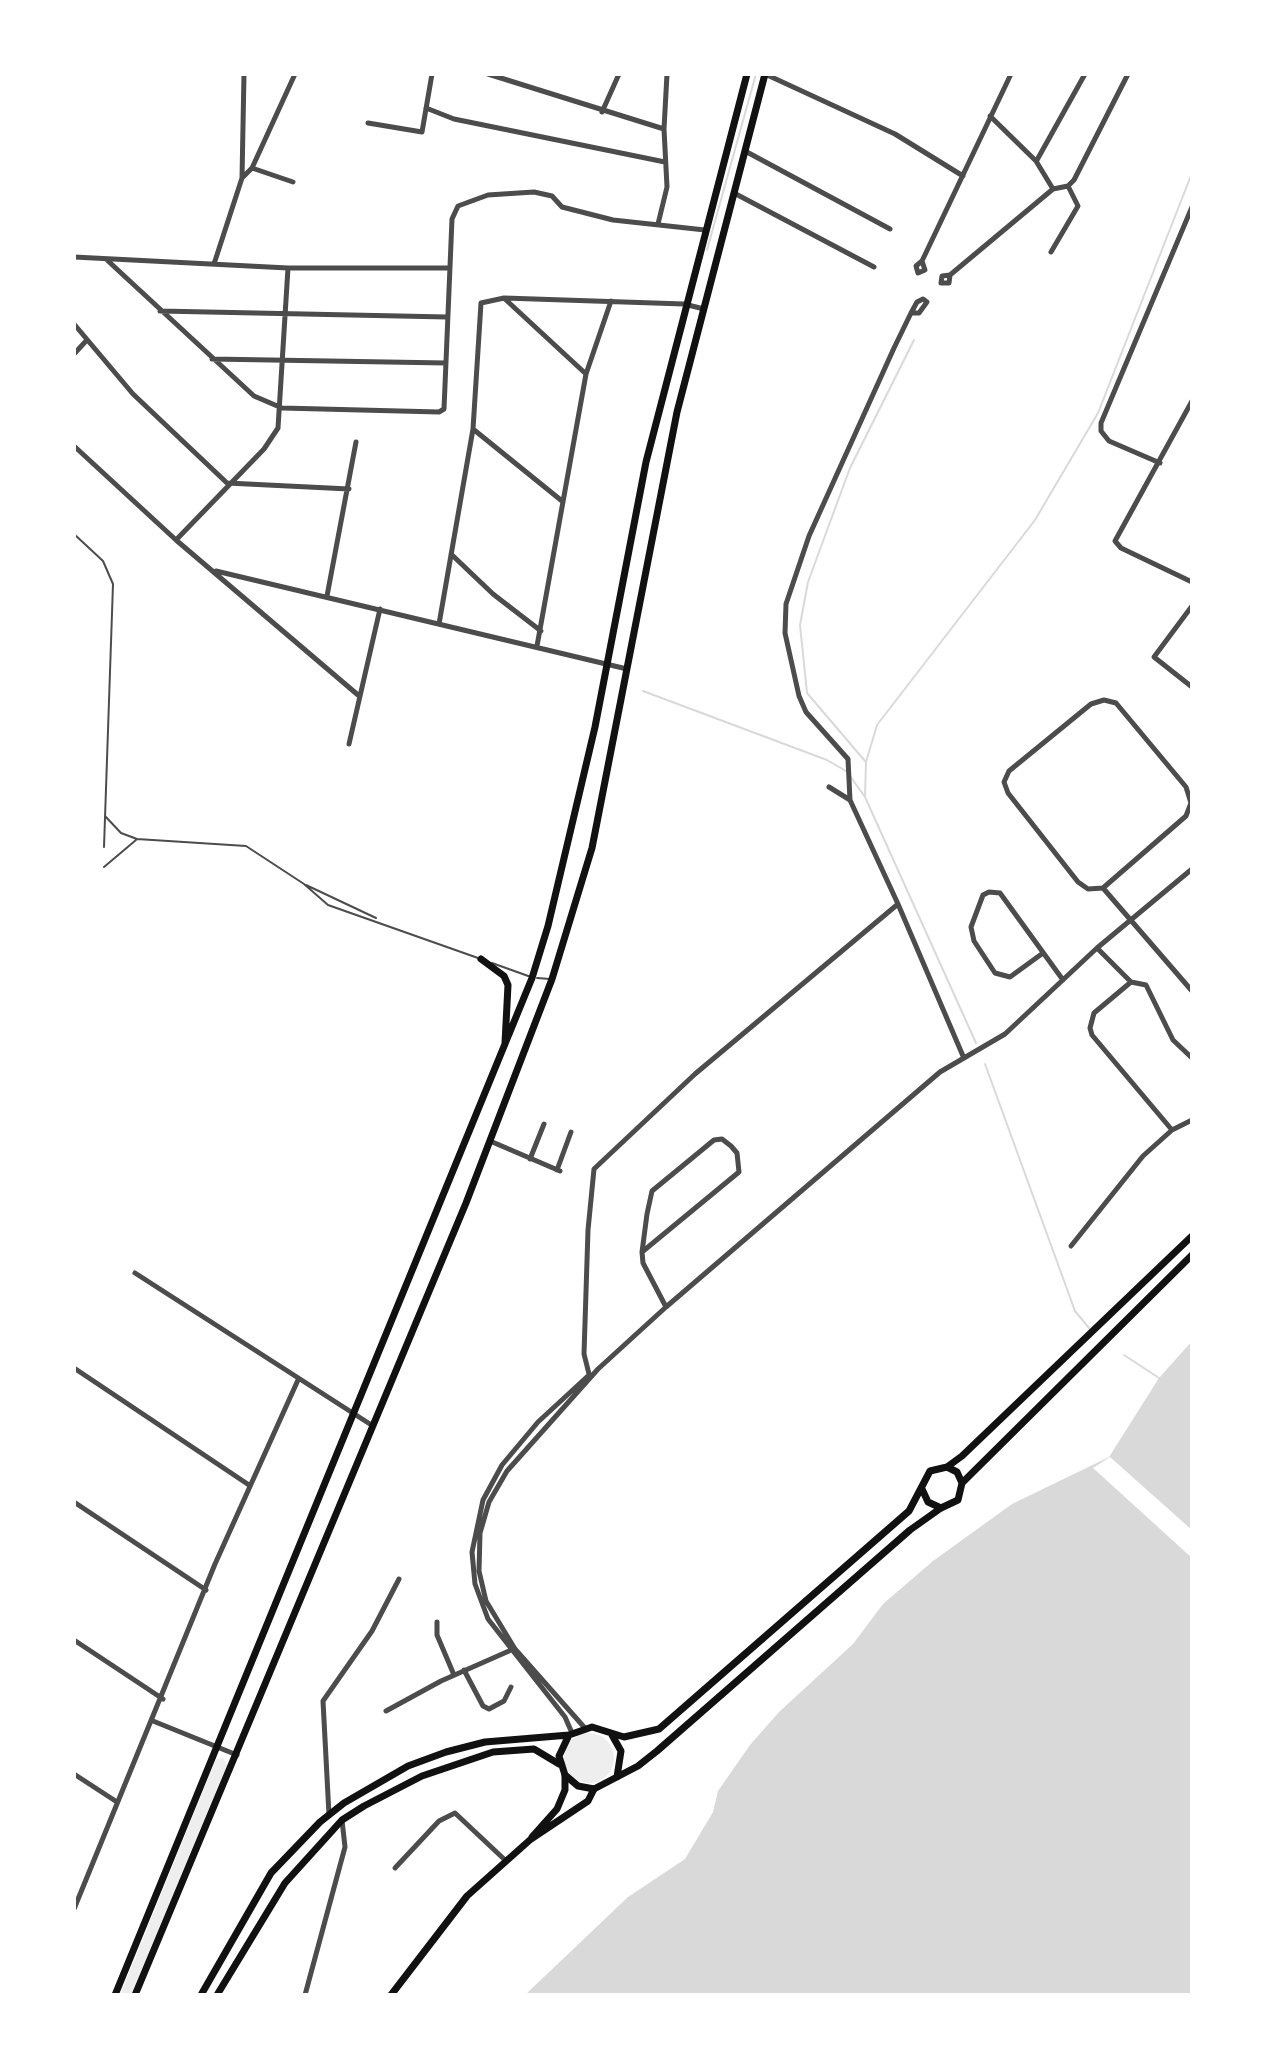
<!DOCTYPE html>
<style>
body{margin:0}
#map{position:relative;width:1266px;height:2069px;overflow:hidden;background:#fff;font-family:"Playfair Display",serif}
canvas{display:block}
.frame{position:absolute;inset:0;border:76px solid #fff;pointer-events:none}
</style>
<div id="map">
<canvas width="1266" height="2069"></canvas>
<div class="frame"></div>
</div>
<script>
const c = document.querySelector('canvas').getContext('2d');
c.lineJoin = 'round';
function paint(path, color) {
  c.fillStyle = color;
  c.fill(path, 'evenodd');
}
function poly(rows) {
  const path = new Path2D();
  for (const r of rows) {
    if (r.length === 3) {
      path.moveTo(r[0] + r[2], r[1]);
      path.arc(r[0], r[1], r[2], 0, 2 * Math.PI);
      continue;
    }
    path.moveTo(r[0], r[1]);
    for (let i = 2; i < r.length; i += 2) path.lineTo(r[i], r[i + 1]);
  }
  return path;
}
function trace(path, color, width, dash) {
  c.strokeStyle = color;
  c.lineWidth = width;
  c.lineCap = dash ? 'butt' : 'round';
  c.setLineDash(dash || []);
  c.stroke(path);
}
const green = poly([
 [589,1758,25],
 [224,1758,227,1765,131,1995,120,1995,216,1759]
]);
const water = poly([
 [1192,1341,1192,1995,525,1995,628,1897,685,1859,713,1812,718,1791,750,1745,779,1712,853,1644,883,1604,933,1561,1012,1504,1109,1457,1159,1378]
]);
const pier = poly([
 [1110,1457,1192,1530,1192,1558,1093,1468]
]);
const stream = poly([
 [707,250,756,74],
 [643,691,827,760,846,771],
 [865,761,807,693,800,625,808,582,850,468,914,340],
 [850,776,865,797,976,1043],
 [865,797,866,762,877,725,1035,520,1098,413,1192,173],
 [985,1064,1075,1311,1089,1328],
 [1124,1355,1159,1378]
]);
const service = poly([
 [74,534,103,561,113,584,104,847],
 [105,816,121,833,137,839,246,846,304,884,328,905,478,958],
 [104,867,136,840],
 [306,885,376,918],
 [492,963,531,977],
 [537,978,550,979]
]);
const minor = poly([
 [488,74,664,129],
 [765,74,895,134,963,176],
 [426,108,454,119,665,162],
 [602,112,619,74],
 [368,123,422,132,432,74],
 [745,151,890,229],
 [1037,160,1085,74],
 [252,168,293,182],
 [243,177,252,168,295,74],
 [1053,189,1068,186,1074,180,1128,74],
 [734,193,874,267],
 [658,224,667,187,664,129,667,74],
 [1051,252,1078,206,1068,186],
 [74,257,288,268,449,268],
 [107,260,254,396,282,408,439,412,444,409,452,219,458,206,488,195,534,192,552,196,562,207,613,220,705,230],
 [922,261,925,270,918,273,916,266,922,261,1011,74],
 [214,264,242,178,244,74],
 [950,275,949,283,941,283,942,276,950,275,1053,189,1036,161,990,116],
 [505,299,586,374],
 [160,311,447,317],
 [74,324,133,394,227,483,349,489],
 [74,354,86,341],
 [212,359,446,363],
 [1192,401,1115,541,1121,548,1192,582],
 [473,429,562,501],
 [74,446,176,540,358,695],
 [1160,463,1109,441,1101,431,1101,423,1192,207],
 [176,540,264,449,278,428,288,268],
 [451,554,493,594,541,631],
 [216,571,627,669],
 [327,596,356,442],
 [1192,606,1154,657,1192,687],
 [439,624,473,429,481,303,504,298,684,304,704,309],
 [537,646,586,374,611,301],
 [349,744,380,609],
 [829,787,850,800,898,904],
 [850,800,848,759,806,712,799,696,785,633,786,604,809,536,894,348,911,313,917,302,923,299,927,302,919,313,911,313],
 [1103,888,1088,889,1078,882,1008,793,1004,782,1009,771,1091,704,1104,700,1116,703,1186,787,1191,803,1186,816,1103,888,1192,991],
 [1097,948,1131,982,1094,1013,1090,1028,1092,1035,1172,1130],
 [1043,953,1010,977,995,973,974,941,971,927,983,895,989,892,1000,893,1063,980],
 [1131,982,1146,985,1173,1040,1192,1058],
 [490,1141,560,1171],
 [530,1159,544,1124],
 [557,1170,571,1132],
 [1071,1246,1143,1156,1172,1130,1192,1120],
 [642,1252,739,1172,737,1153,731,1146,722,1139,714,1140,652,1191,647,1214,642,1252,643,1263,666,1307],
 [135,1273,373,1426],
 [74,1368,249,1485],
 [589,1374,584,1354,588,1230,594,1169,695,1074,898,904,963,1056],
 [74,1502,206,1590],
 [437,1622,437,1635,454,1675],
 [74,1640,163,1699],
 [464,1670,483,1706,489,1709,504,1701,511,1687],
 [386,1711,441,1681,509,1651],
 [153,1721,237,1755],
 [584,1727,515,1649,486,1601,479,1571,480,1533,489,1502,507,1471,598,1369,666,1307,940,1072,1005,1034,1097,948,1192,869],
 [572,1733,565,1717,488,1619,475,1584,472,1552,483,1500,502,1465,538,1422,589,1375],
 [74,1774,117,1802],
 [329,1815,323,1701,372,1631,399,1579],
 [395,1868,439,1821,455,1813,505,1860],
 [74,1909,215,1564,298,1380],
 [305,1995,345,1847,342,1820]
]);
const secondary = poly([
 [481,959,504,976,508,985,505,1043],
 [532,1837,557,1809,565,1790,565,1775],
 [115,1995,532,978,548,926,595,727,646,462,747,74],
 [135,1995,466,1203,552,979,592,848,677,412,765,74],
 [391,1995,467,1896,531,1839,588,1801,594,1789]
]);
const primary = poly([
 [947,1467,957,1472,962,1483,958,1500,941,1508,910,1530,657,1751,638,1766,594,1789,578,1786,565,1775,559,1756,569,1735,592,1727,624,1737,659,1729,909,1511,930,1471,947,1467,962,1456,1192,1236],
 [962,1483,1192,1255],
 [922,1489,928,1502,941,1508],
 [612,1735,621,1751,617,1777],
 [201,1995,271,1873,320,1822,344,1803,408,1766,446,1752,485,1742,569,1735],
 [217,1995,285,1883,342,1820,364,1806,422,1776,493,1752,534,1749,559,1764]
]);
paint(green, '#eee');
paint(water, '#d9d9d9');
paint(pier, '#fff');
trace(stream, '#d9d9d9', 2);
trace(service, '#4c4c4c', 2);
trace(minor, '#4c4c4c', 5);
trace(secondary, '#111', 7);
trace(primary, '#111', 7);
</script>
